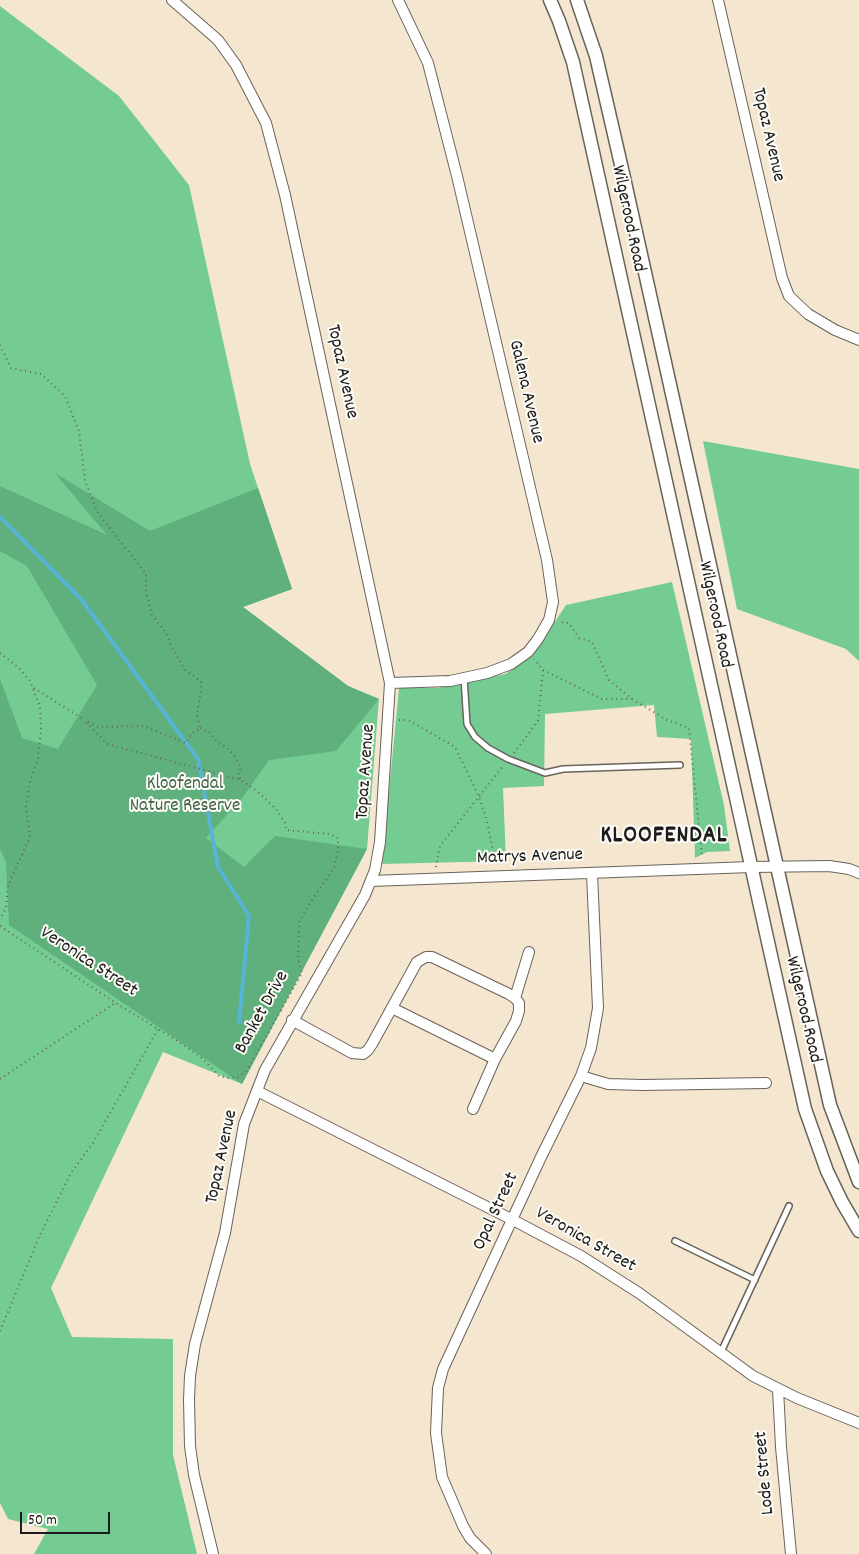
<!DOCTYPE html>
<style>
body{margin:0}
#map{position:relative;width:859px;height:1554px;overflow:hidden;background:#f5e6d0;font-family:Dekko,sans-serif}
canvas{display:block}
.scale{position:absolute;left:20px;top:1512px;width:90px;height:22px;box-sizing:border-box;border:2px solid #1c1c1c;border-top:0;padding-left:6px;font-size:15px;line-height:18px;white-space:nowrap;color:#1c1c1c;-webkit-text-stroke:4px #fdfcf7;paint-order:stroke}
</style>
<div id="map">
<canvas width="859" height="1554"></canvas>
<div class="scale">50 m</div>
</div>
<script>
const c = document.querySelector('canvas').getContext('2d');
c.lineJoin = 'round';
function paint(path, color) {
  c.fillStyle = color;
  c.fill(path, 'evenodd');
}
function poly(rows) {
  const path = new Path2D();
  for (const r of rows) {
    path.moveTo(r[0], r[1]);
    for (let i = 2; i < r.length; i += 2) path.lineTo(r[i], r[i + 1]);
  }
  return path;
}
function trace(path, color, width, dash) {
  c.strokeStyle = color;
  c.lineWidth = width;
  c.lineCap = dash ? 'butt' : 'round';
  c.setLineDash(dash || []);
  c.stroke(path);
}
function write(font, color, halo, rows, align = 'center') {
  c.font = font + ' Dekko,sans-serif';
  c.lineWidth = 4;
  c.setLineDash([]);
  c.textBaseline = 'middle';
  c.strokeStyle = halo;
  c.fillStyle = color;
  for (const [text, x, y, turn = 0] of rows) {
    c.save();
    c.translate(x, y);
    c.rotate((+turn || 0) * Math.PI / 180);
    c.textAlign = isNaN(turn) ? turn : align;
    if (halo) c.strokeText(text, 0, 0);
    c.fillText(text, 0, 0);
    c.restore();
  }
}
const green = poly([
 [0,6,119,96,189,185,250,464,292,589,243,607,348,686,379,699,367,849,242,1084,163,1052,51,1288,72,1337,173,1339,173,1455,197,1554,34,1554,48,1529,8,1519,0,1503],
 [703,441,859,469,859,661,846,649,737,609],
 [672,582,724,805,730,851,707,852,695,858,691,739,657,737,654,705,545,714,544,786,503,788,506,861,382,864,399,688,438,688,505,674,532,656,566,605]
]);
const forest = poly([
 [55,473,150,531,258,488,292,589,243,607,348,686,379,699,336,751,269,760,242,798,206,838,244,867,275,836,367,849,242,1084,9,925,6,862,0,849,0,679,22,738,58,749,97,685,27,566,0,551,0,486,107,535]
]);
const stream = poly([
 [0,517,81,599,198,759,218,867,249,916,239,1023]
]);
const path = poly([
 [0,345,11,368,41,374,65,396,79,431,85,481,98,513,146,574,146,592,152,615,167,634,171,646,185,670,194,676,202,683,197,715,200,728,191,734,186,743,144,726,98,727,87,721],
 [0,653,19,668,30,681,40,707,41,731,38,758,29,785,26,807,30,837,8,886,6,908,0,919],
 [543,670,602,699,632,699,609,680,592,642,579,638,569,623,560,622],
 [34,688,83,719],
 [632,699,667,720,689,728,702,857],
 [399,720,408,720,455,747,479,797,487,821,496,866],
 [200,728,209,732,217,742,226,747,234,755,241,768,238,775,241,780],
 [514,753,538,721,543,670,534,659],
 [436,867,440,846,503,766],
 [0,926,116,1003,179,1042,202,1058,219,1076,229,1078,238,1077,246,1072,302,973,298,959,299,923,308,906,334,868,338,851,338,838,330,834,286,830,285,823,276,809,257,791,241,780,107,744,84,720],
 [0,1079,115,1003],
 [0,1331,39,1237,71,1173,93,1143,158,1029]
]);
const service = poly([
 [464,678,467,724,475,737,488,748,508,759,545,773,563,769,680,765],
 [675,1241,755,1280],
 [721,1352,789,1206]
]);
const minor = poly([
 [172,0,218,40,236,65,266,123,285,195,390,683,380,842,375,870,365,895,265,1070,244,1124,225,1233,195,1344,190,1376,189,1400,190,1446,194,1475,213,1554],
 [718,0,782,278,789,296,808,314,835,330,859,340],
 [390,683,450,681,487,673,511,664,528,652,538,639,549,620,553,602,547,560,457,176,428,63,398,0],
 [371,881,751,867,829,866,849,869,859,873],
 [515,998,529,952],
 [392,1008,495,1059],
 [292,1020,352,1053,363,1054,368,1050,372,1044,417,962,426,957,432,957,509,994,515,998,519,1003,519,1011,516,1021,495,1059,473,1109],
 [581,1076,608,1084,642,1085,766,1083],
 [257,1091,513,1220,581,1256,639,1293,753,1376,797,1398,859,1423],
 [778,1389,781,1447,791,1554],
 [486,1554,470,1538,463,1526,442,1477,436,1433,438,1388,443,1369,541,1157,581,1076,591,1048,598,1008,592,874]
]);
const tertiary = poly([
 [550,0,559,21,573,62,805,1109,827,1171,842,1202,859,1231],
 [577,0,596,56,622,169,830,1105,859,1182]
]);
const streetNames = [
 ["Topaz Avenue",767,135,77],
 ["Wilgerood Road",627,219,78],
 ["Topaz Avenue",341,372,78],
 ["Galena Avenue",525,392,77],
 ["Wilgerood Road",714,615,78],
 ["Topaz Avenue",367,772,-86],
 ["Matrys Avenue",530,858,-2],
 ["Veronica Street",88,963,33],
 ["Wilgerood Road",802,1010,77],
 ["Banket Drive",263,1013,-61],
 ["Topaz Avenue",223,1157,-78],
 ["Opal Street",497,1212,-65],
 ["Veronica Street",585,1241,30],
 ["Lode Street",766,1473,-95]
];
const parkNames = [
 ["Kloofendal",185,785],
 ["Nature Reserve",185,807]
];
const districtNames = [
 ["KLOOFENDAL",664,838]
];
paint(green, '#74cc92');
paint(forest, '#5fb07c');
trace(stream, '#57b4d5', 4);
trace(service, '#68635b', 8);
trace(minor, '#68635b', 12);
trace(tertiary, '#68635b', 15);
trace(path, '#68635b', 2, [1, 4]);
trace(service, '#fff', 5);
trace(minor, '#fff', 10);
trace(tertiary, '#fff', 12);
write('19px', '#1c1c1c', '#fdfcf7', streetNames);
write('19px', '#3f624b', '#fdfcf7', parkNames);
c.letterSpacing = '1px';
write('bold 24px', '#1c1c1c', '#fdfcf7', districtNames);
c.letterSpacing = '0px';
</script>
